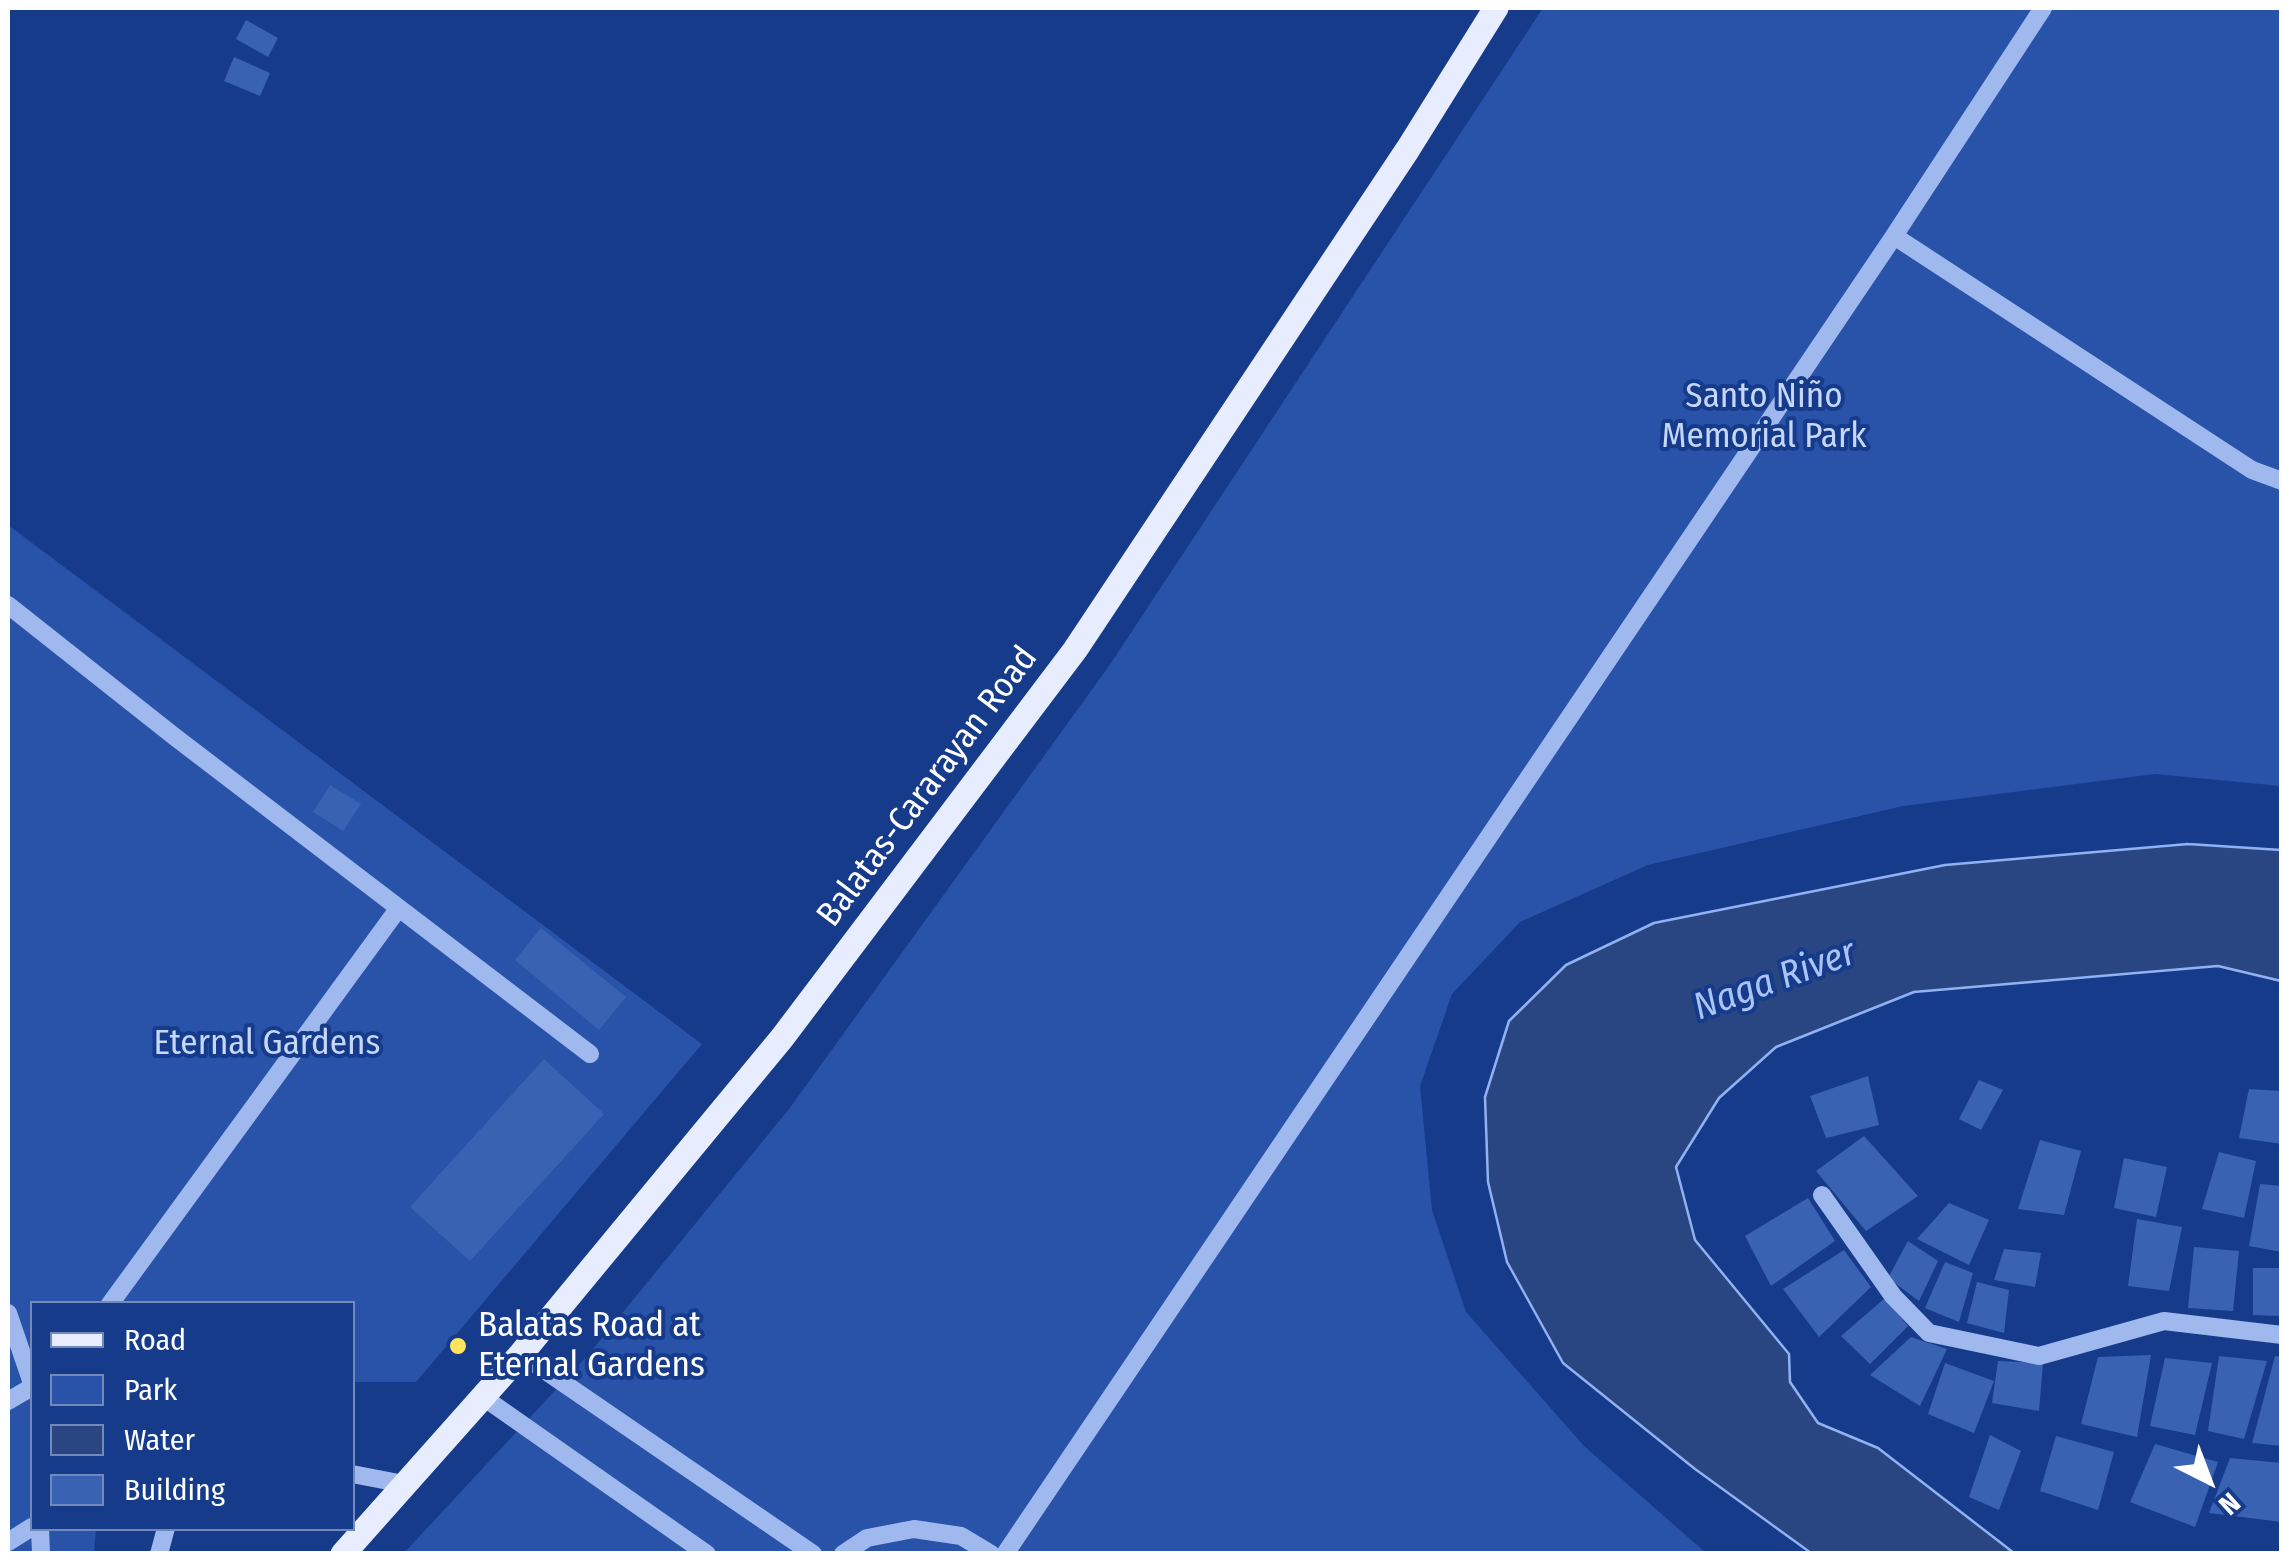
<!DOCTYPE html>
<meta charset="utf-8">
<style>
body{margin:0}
#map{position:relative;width:2289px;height:1561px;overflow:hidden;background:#163b8b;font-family:"Fira Sans Condensed",sans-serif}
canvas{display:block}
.frame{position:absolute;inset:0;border:10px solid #fff;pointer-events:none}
.legend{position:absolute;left:30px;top:1301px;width:325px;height:230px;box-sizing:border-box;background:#163b8b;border:2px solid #7389b9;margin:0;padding:12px 18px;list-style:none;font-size:30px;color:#fff}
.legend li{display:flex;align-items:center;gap:20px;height:50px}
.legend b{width:50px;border:2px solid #7389b9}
.north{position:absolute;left:2159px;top:1431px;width:100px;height:100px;-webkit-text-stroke:8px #163b8b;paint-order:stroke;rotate:138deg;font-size:28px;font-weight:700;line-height:40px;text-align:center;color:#fff}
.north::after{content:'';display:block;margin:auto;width:35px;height:45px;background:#fff;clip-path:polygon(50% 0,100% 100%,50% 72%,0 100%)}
</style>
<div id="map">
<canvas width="2289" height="1561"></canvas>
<div class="frame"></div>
<ul class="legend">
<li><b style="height:12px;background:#e7edff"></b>Road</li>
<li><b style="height:28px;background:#2853a9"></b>Park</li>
<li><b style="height:28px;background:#2a4682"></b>Water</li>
<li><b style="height:28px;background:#3a62b2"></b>Building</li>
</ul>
<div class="north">N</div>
</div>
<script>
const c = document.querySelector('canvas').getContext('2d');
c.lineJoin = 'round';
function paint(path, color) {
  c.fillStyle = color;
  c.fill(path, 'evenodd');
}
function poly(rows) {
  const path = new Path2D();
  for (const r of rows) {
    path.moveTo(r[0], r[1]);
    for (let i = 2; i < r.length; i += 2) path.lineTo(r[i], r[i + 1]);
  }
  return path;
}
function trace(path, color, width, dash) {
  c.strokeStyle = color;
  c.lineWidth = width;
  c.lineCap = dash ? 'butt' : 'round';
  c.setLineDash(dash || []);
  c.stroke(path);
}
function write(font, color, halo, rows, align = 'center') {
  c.font = font + ' "Fira Sans Condensed",sans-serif';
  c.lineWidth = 8;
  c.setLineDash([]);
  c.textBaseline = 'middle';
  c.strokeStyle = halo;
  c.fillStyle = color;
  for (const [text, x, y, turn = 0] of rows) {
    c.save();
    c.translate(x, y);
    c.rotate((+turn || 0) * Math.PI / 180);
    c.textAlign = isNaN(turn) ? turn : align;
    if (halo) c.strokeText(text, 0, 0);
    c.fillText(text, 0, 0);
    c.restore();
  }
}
const green = poly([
 [1543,8,2281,8,2281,786,2155,774,1903,806,1648,865,1520,922,1452,994,1420,1086,1432,1210,1466,1312,1584,1446,1706,1553,403,1554,588,1355,789,1109,1109,666],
 [8,525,702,1044,416,1382,353,1382,352,1304,32,1304,32,1528,96,1529,94,1553,8,1553]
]);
const water = poly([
 [2188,844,2281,850,2281,981,2218,966,1914,992,1776,1047,1719,1098,1676,1167,1695,1240,1789,1354,1790,1382,1818,1423,1878,1448,2014,1553,1811,1553,1695,1469,1563,1363,1507,1262,1488,1182,1485,1097,1509,1021,1566,965,1654,923,1945,865,2188,844]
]);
const building = poly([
 [246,20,278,38,268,57,236,39],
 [234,57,270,73,260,96,224,81],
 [330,785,361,804,343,831,313,812],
 [541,928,626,997,599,1030,515,960],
 [544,1059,604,1114,470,1261,410,1207],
 [1868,1076,1879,1125,1826,1138,1810,1096],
 [1979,1080,2003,1090,1981,1130,1959,1119],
 [2249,1089,2282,1091,2282,1144,2239,1138],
 [1864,1136,1918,1196,1866,1231,1816,1171],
 [2040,1140,2081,1151,2064,1215,2018,1209],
 [2219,1152,2256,1161,2244,1218,2202,1209],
 [2124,1158,2167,1167,2156,1217,2114,1208],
 [2260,1184,2282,1186,2282,1252,2249,1246],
 [1808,1198,1835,1241,1771,1286,1745,1236],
 [1949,1203,1989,1220,1969,1265,1917,1239],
 [2137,1219,2182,1227,2169,1291,2128,1286],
 [1908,1241,1938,1261,1919,1301,1888,1278],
 [2194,1247,2239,1251,2233,1311,2188,1308],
 [2004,1249,2041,1253,2035,1287,1994,1280],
 [1844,1250,1871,1287,1819,1337,1783,1289],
 [1945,1262,1973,1273,1959,1322,1925,1308],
 [2253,1268,2282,1268,2282,1316,2253,1315],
 [1977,1282,2009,1290,2004,1333,1967,1323],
 [1885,1298,1908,1326,1870,1364,1841,1336],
 [1911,1337,1947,1349,1920,1406,1870,1375],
 [2151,1355,2137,1437,2081,1424,2098,1357],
 [2219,1356,2267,1361,2244,1439,2208,1431],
 [2275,1356,2282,1357,2282,1446,2252,1443],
 [2165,1358,2212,1363,2195,1435,2150,1426],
 [1998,1361,2043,1363,2039,1411,1992,1403],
 [1945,1363,1994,1381,1974,1433,1928,1414],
 [1990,1435,2021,1451,1999,1510,1969,1497],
 [2056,1436,2114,1452,2098,1510,2040,1491],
 [2155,1444,2218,1462,2195,1527,2130,1502],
 [2230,1458,2282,1463,2282,1522,2209,1513]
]);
const minor = poly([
 [1894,236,2252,470,2282,481],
 [8,605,175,737,590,1054],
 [1822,1195,1893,1296,1929,1333,2039,1356,2164,1321,2282,1335],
 [110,1304,398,909],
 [8,1313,32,1383],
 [521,1354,813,1554],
 [483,1397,707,1554],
 [8,1401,32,1387],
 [352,1474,404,1484],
 [40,1528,41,1554],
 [8,1542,32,1527],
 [159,1554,166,1528],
 [843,1554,867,1538,914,1529,961,1536,991,1554],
 [1005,1554,1894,236,2043,8]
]);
const major = poly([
 [343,1554,521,1354,782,1038,1075,650,1408,149,1496,8]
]);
const markers = [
 [458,1346,10,"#ffe45d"]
];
const parkNames = [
 ["Santo Niño",1764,397],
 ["Memorial Park",1764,437],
 ["Eternal Gardens",267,1044]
];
const streetNames = [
 ["Balatas-Cararayan Road",928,787,-53]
];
const poiNames = [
 ["Balatas Road at",478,1326],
 ["Eternal Gardens",478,1366]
];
const waterNames = [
 ["Naga River",1775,981,-20]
];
paint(green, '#2853a9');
paint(water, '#2a4682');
trace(water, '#91b2f2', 2.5);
paint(building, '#3a62b2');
trace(minor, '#9fb9ef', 18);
trace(major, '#e7edff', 25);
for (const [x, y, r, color] of markers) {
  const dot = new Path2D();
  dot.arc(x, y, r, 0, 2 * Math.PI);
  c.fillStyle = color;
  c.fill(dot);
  trace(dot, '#163b8b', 4);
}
write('35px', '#c5d7fb', '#163b8b', parkNames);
write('35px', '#fff', '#163b8b', streetNames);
write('35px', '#fff', '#163b8b', poiNames, 'left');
write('italic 38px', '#aac4f6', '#163b8b', waterNames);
</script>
